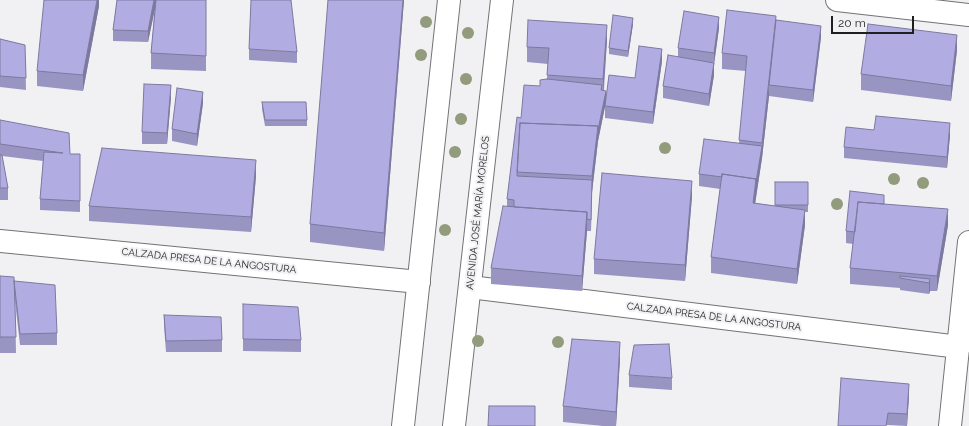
<!DOCTYPE html>
<meta charset="utf-8">
<style>
body{margin:0}
#map{position:relative;width:969px;height:426px;overflow:hidden;background:#f1f0f3;font-family:Raleway,sans-serif}
canvas{display:block}
.scale{position:absolute;left:831px;top:16px;width:83px;height:18px;box-sizing:border-box;border:2px solid #1f1f20;border-top:0;padding-left:5px;font-size:12px;line-height:14px;white-space:nowrap;color:#1f1f20;-webkit-text-stroke:3px #f1f0f3;paint-order:stroke}
</style>
<div id="map">
<canvas width="969" height="426"></canvas>
<div class="scale">20 m</div>
</div>
<script>
const c = document.querySelector('canvas').getContext('2d');
c.lineJoin = 'round';
function poly(rows) {
  const path = new Path2D();
  for (const r of rows) {
    path.moveTo(r[0], r[1]);
    for (let i = 2; i < r.length; i += 2) path.lineTo(r[i], r[i + 1]);
  }
  return path;
}
function trace(path, color, width, dash) {
  c.strokeStyle = color;
  c.lineWidth = width;
  c.lineCap = dash ? 'butt' : 'round';
  c.setLineDash(dash || []);
  c.stroke(path);
}
function paint(path, color) {
  c.fillStyle = color;
  c.fill(path, 'evenodd');
}
function write(font, color, halo, rows, align = 'center') {
  c.font = font + ' Raleway,sans-serif';
  c.lineWidth = 4;
  c.setLineDash([]);
  c.textBaseline = 'middle';
  c.strokeStyle = halo;
  c.fillStyle = color;
  for (const [text, x, y, turn = 0] of rows) {
    c.save();
    c.translate(x, y);
    c.rotate((+turn || 0) * Math.PI / 180);
    c.textAlign = isNaN(turn) ? turn : align;
    if (halo) c.strokeText(text, 0, 0);
    c.fillText(text, 0, 0);
    c.restore();
  }
}
const street = poly([
 [837,0,969,15],
 [0,241,419,282],
 [470,287,959,347],
 [950,426,969,242]
]);
const secondary = poly([
 [403,426,449,0],
 [454,426,502,0]
]);
const trees = [
 [426,22],
 [468,33],
 [421,55],
 [466,79],
 [461,119],
 [665,148],
 [455,152],
 [894,179],
 [923,183],
 [837,204],
 [445,230],
 [478,341],
 [558,342]
];
const wall = poly([
 [117,0,206,0,206,71,151,69,151,53,155,6,148,42,113,41,113,30],
 [404,0,384,251,310,242,310,224],
 [99,6,83,91,37,86,37,71],
 [776,20,821,37,813,102,769,96,762,158,755,203,775,206,775,182,808,182,808,212,805,212,805,225,797,284,711,273,711,257,720,189,699,186,699,174,739,143,746,71,722,69,722,53],
 [633,24,628,57,609,54,609,48],
 [719,28,714,63,714,75,709,106,663,98,663,86,678,57,678,48],
 [0,39,25,45,26,90,0,87],
 [607,40,604,90,606,99,635,78,662,61,653,124,605,118,605,106,598,141,592,192,591,231,587,231,582,291,491,284,491,268,507,207,507,199,521,118,540,86,547,79,548,64,527,62,527,47],
 [249,49,297,52,297,63,249,60],
 [957,50,951,101,861,90,861,74],
 [171,97,167,144,142,144,142,132],
 [262,102,307,120,307,126,265,126,262,109],
 [203,103,197,146,172,141,172,129],
 [0,120,70,154,80,154,80,212,40,210,40,199,43,161,2,156,8,188,8,200,0,200],
 [874,130,950,135,947,168,844,158,844,147],
 [256,176,251,232,89,221,89,206],
 [692,196,685,281,594,274,594,259],
 [884,204,948,225,937,291,930,291,929,294,900,290,900,288,850,284,850,268,853,244,846,243,846,231],
 [0,276,14,281,57,333,57,345,20,345,15,301,16,353,0,353],
 [243,304,301,340,301,352,243,351],
 [164,315,222,340,222,352,166,352,164,326],
 [620,358,616,426,603,426,563,422,563,406],
 [629,375,672,378,672,390,629,387],
 [909,395,907,426,888,425,838,426]
]);
const shadedWall = poly([
 [97,0,99,0,99,6,83,91,83,75],
 [154,0,157,0,148,42,148,31],
 [403,0,404,0,384,251,384,233],
 [719,17,719,28,714,65,714,53],
 [633,18,633,24,628,57,628,51],
 [607,25,607,40,603,94,603,79],
 [821,26,821,37,813,102,813,90],
 [957,35,957,50,951,101,951,86],
 [662,49,662,61,653,124,653,112],
 [714,63,714,75,709,106,709,94],
 [171,85,171,97,167,144,167,133],
 [769,85,769,96,762,158,753,218,753,203,756,179,762,146],
 [606,91,606,102,598,141,592,192,591,231,592,176,598,126],
 [203,92,203,103,197,146,197,134],
 [950,123,950,135,947,168,947,157],
 [256,160,256,176,251,232,251,217],
 [692,181,692,196,685,281,685,265],
 [948,209,948,225,937,291,937,276],
 [805,210,805,225,797,284,797,269],
 [587,212,587,231,582,291,582,276],
 [930,279,930,291,929,294,929,283],
 [620,342,620,358,616,426,616,412],
 [909,384,909,395,907,426,907,414]
]);
const building = poly([
 [44,0,97,0,83,75,37,71,44,0],
 [117,0,154,0,148,31,113,30,117,0],
 [156,0,206,0,206,56,151,53,156,0],
 [251,0,291,0,297,52,249,49,251,0],
 [328,0,403,0,384,233,310,224,328,0],
 [727,10,776,16,762,143,739,140,747,56,722,53,727,10],
 [684,11,719,17,714,53,678,48,684,11],
 [613,15,633,18,628,51,609,48,613,15],
 [528,20,607,25,603,79,547,75,549,48,527,47,528,20],
 [776,20,821,26,813,90,769,85,776,20],
 [868,24,957,35,951,86,861,74,868,24],
 [0,39,25,45,26,78,0,76,0,39],
 [639,46,662,49,653,112,605,106,609,75,635,78,639,46],
 [668,55,714,63,709,94,663,86,668,55],
 [547,79,602,85,601,90,606,91,598,130,598,126,520,123,517,176,592,180,591,220,587,219,587,212,514,207,514,200,507,199,517,117,521,118,524,85,540,86,540,80,547,79],
 [144,84,171,85,167,133,142,132,144,84],
 [177,88,203,92,197,134,172,129,177,88],
 [262,102,306,102,307,120,265,120,262,102],
 [876,116,950,123,947,157,844,147,846,127,874,130,876,116],
 [0,120,69,133,70,154,80,154,80,201,40,199,44,152,63,153,0,144,0,120],
 [520,123,598,126,592,176,517,172,520,123],
 [704,139,762,146,756,182,756,179,722,174,722,177,699,174,704,139],
 [102,148,256,160,251,217,89,206,102,148],
 [0,155,2,155,8,188,0,188,0,155],
 [602,173,692,181,685,265,594,259,602,173],
 [722,174,756,179,753,203,805,210,797,269,711,257,722,174],
 [775,182,808,182,808,205,775,205,775,182],
 [850,191,884,195,884,204,858,202,855,232,846,231,850,191],
 [858,202,948,209,937,276,850,268,858,202],
 [503,206,587,212,582,276,491,268,503,206],
 [0,276,14,277,16,337,0,337,0,276],
 [900,276,930,279,929,283,900,278,900,276],
 [14,281,55,285,57,333,20,334,14,281],
 [243,304,298,307,301,340,243,339,243,304],
 [164,315,221,317,222,340,166,341,164,315],
 [572,339,620,342,616,412,563,406,572,339],
 [669,344,672,378,629,375,634,345,669,344],
 [841,378,909,384,907,414,888,413,886,426,838,426,841,378],
 [489,406,535,406,535,426,488,426,489,406]
]);
const streetNames = [
 ["AVENIDA JOSÉ MARÍA MORELOS",478,213,-84],
 ["CALZADA PRESA DE LA ANGOSTURA",209,261,6],
 ["CALZADA PRESA DE LA ANGOSTURA",714,317,7]
];
trace(street, '#737375', 24);
trace(secondary, '#737375', 24);
trace(street, '#fff', 22);
trace(secondary, '#fff', 22);
c.fillStyle = '#929b7c';
for (const [x, y] of trees) {
  c.beginPath();
  c.arc(x, y, 6, 0, 2 * Math.PI);
  c.fill();
}
paint(wall, '#9895c3');
paint(shadedWall, '#7c799f');
paint(building, '#b1ade3');
trace(building, '#7c799f', 1);
write('10px', '#1f1f20', '#f1f0f3', streetNames);
</script>
